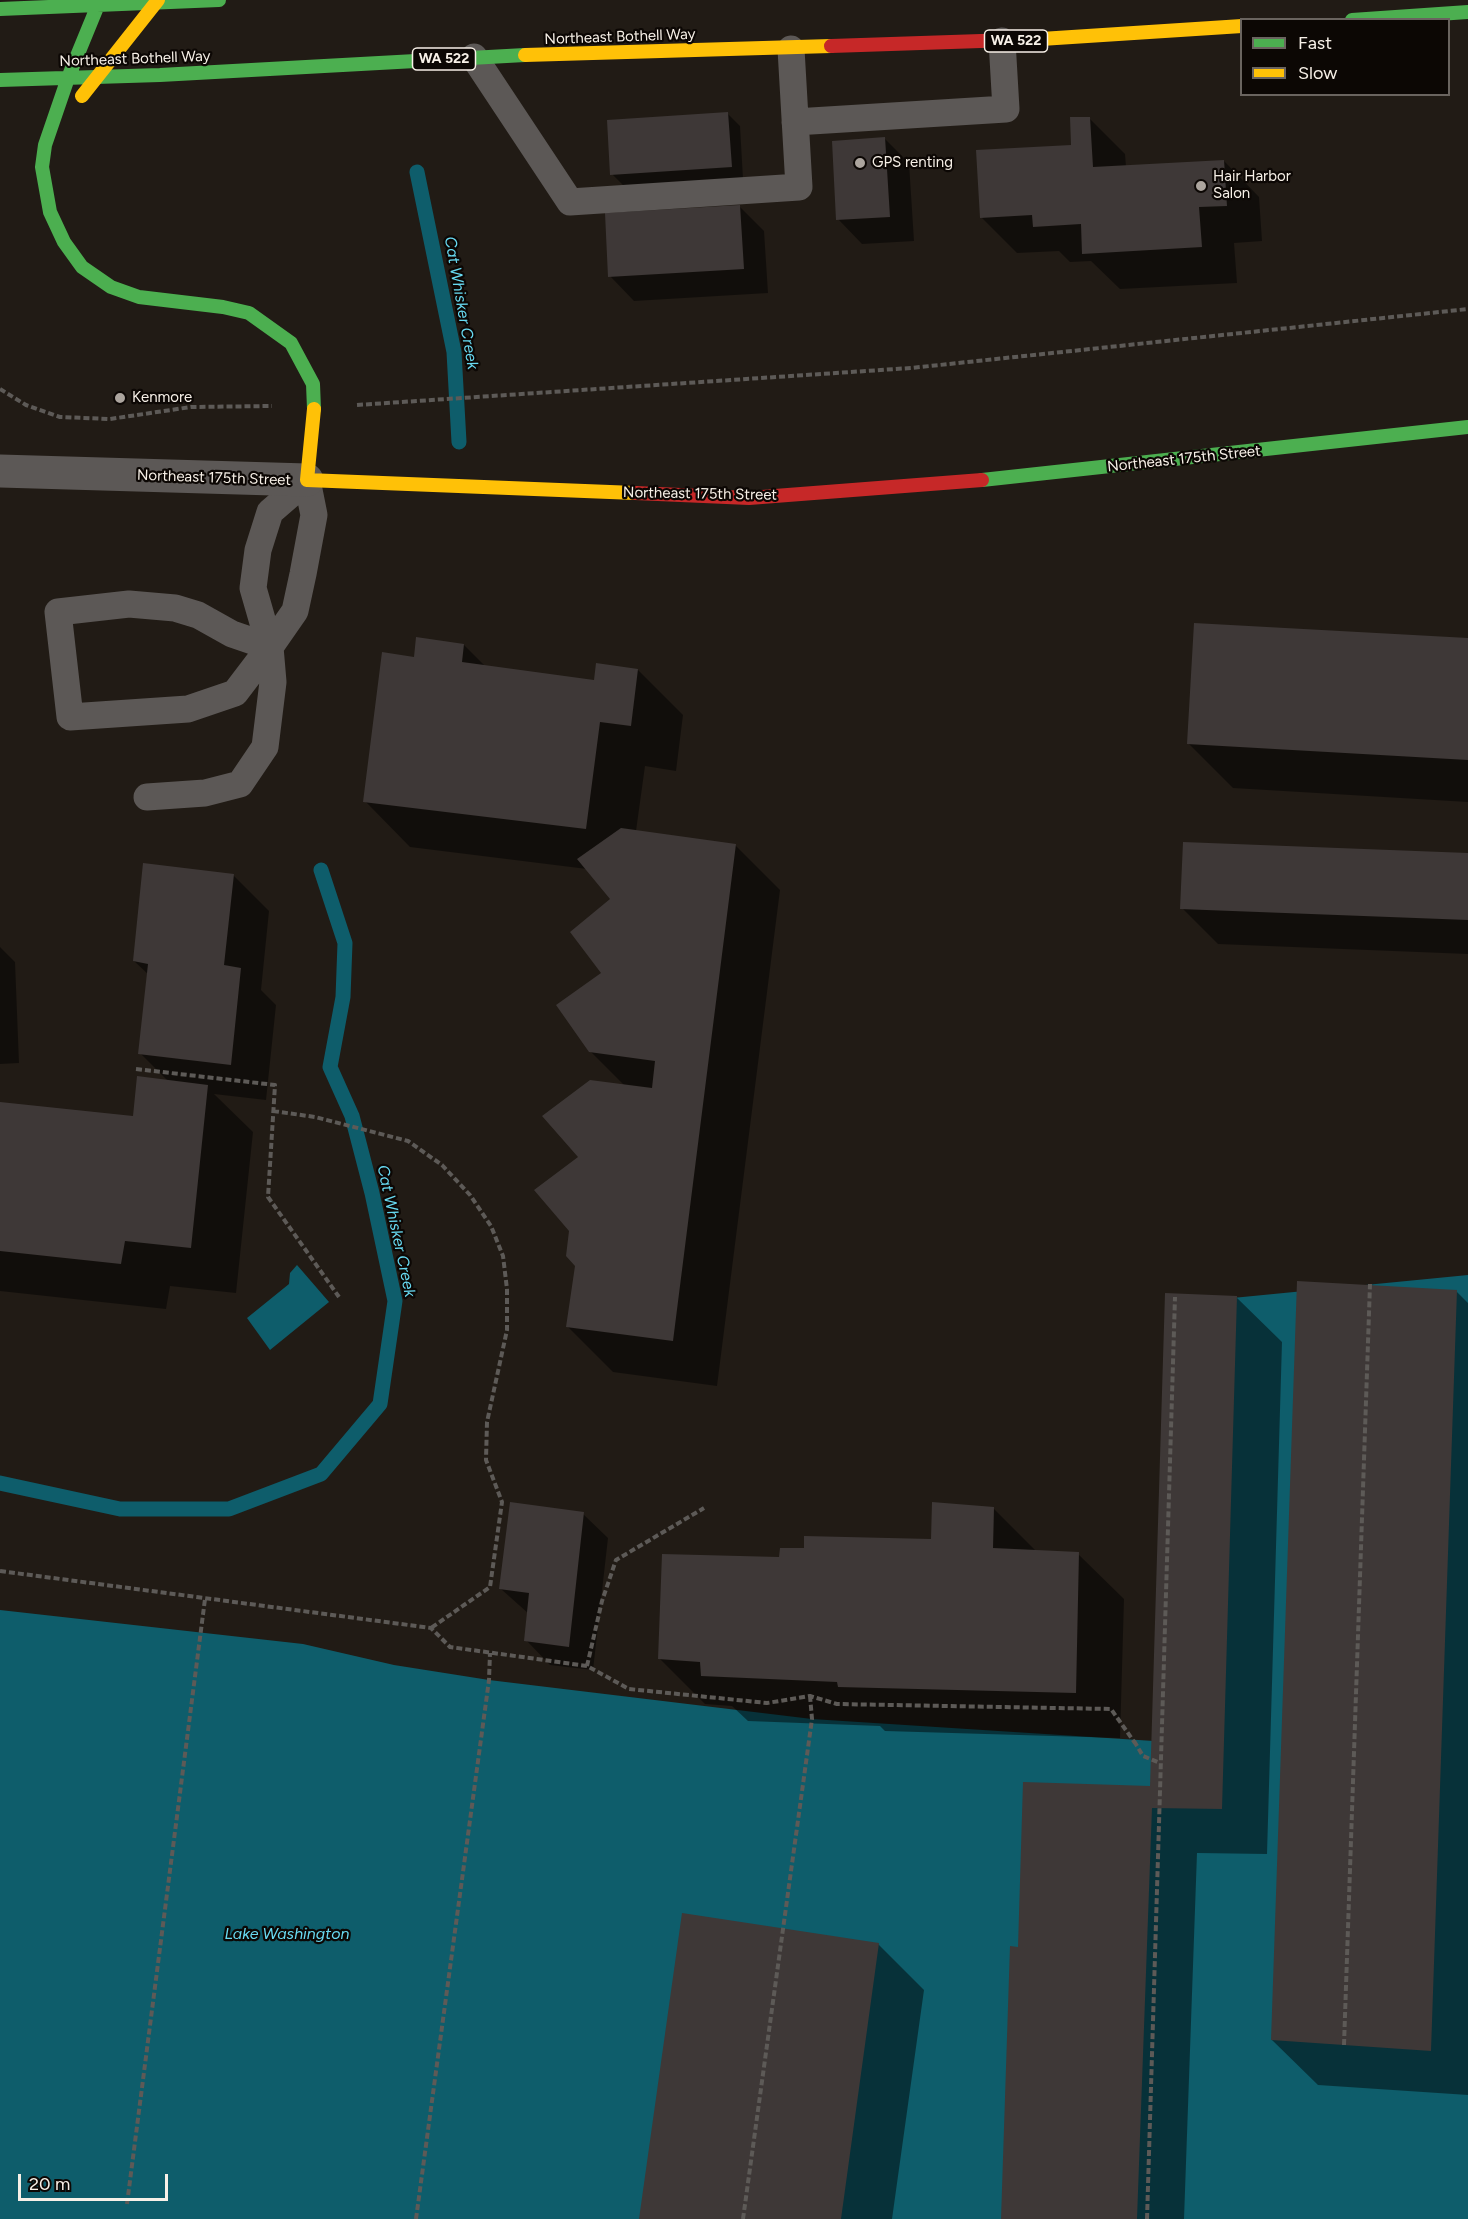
<!DOCTYPE html>
<style>
body{margin:0}
#map{position:relative;width:1468px;height:2219px;overflow:hidden;background:#211b15;font-family:Figtree,sans-serif}
canvas{display:block}
.legend{position:absolute;left:1240px;top:18px;width:210px;height:78px;box-sizing:border-box;background:#0c0704;border:2px solid #6a645f;margin:0;padding:8px 10px;list-style:none;font-size:18px;color:#f7f0e7}
.legend li{display:flex;align-items:center;gap:12px;height:30px}
.legend b{width:30px;border:2px solid #6a645f}
.scale{position:absolute;left:18px;top:2174px;width:150px;height:27px;box-sizing:border-box;border:3px solid #f7f0e7;border-top:0;padding-left:8px;font-size:18px;line-height:21px;white-space:nowrap;color:#f7f0e7;-webkit-text-stroke:4px #0c0704;paint-order:stroke}
</style>
<div id="map">
<canvas width="1468" height="2219"></canvas>
<ul class="legend">
<li><b style="height:8px;background:#4caf50"></b>Fast</li>
<li><b style="height:8px;background:#ffc107"></b>Slow</li>
</ul>
<div class="scale">20 m</div>
</div>
<script>
const c = document.querySelector('canvas').getContext('2d');
c.lineJoin = 'round';
function paint(path, color) {
  c.fillStyle = color;
  c.fill(path, 'evenodd');
}
function poly(rows) {
  const path = new Path2D();
  for (const r of rows) {
    path.moveTo(r[0], r[1]);
    for (let i = 2; i < r.length; i += 2) path.lineTo(r[i], r[i + 1]);
  }
  return path;
}
function trace(path, color, width, dash) {
  c.strokeStyle = color;
  c.lineWidth = width;
  c.lineCap = dash ? 'butt' : 'round';
  c.setLineDash(dash || []);
  c.stroke(path);
}
function write(font, color, halo, rows, align = 'center') {
  c.font = font + ' Figtree,sans-serif';
  c.lineWidth = 4.5;
  c.setLineDash([]);
  c.textBaseline = 'middle';
  c.strokeStyle = halo;
  c.fillStyle = color;
  for (const [text, x, y, turn = 0] of rows) {
    c.save();
    c.translate(x, y);
    c.rotate((+turn || 0) * Math.PI / 180);
    c.textAlign = isNaN(turn) ? turn : align;
    if (halo) c.strokeText(text, 0, 0);
    c.fillText(text, 0, 0);
    c.restore();
  }
}
const water = poly([
 [297,1265,329,1302,270,1350,247,1318,289,1284,290,1273],
 [1468,1275,1468,2219,0,2219,0,1610,303,1644,394,1665,489,1680,812,1719,1154,1741,1171,1304]
]);
const shadow = poly([
 [728,114,740,126,743,179,624,186,612,174],
 [1089,118,1125,154,1126,167,1224,161,1259,197,1262,241,1234,243,1237,283,1120,289,1091,261,1070,262,1059,251,1017,253,982,218,1073,146],
 [885,139,909,163,914,241,862,244,838,219],
 [739,206,764,231,768,293,634,301,610,276],
 [1468,640,1468,802,1233,788,1188,743],
 [464,645,486,667,595,682,638,670,683,715,676,771,645,766,636,831,735,845,780,890,717,1386,613,1372,568,1327,576,1266,580,1157,625,1086,590,1051,612,899,587,869,410,847,365,801,415,659],
 [1468,855,1468,954,1218,944,1182,908],
 [233,875,269,911,261,990,276,1005,266,1100,214,1094,253,1132,236,1293,170,1286,166,1309,0,1291,0,1103,134,1117,169,1082,140,1053,149,975,134,961],
 [0,947,15,962,19,1063,0,1064],
 [1456,1291,1468,1303,1468,2095,1318,2085,1272,2040],
 [1236,1297,1282,1342,1267,1854,1197,1853,1184,2219,1002,2219,1020,1949,1151,1788],
 [993,1508,1037,1552,1078,1554,1124,1599,1120,1738,885,1731,880,1726,748,1721,732,1706,705,1704,660,1659,781,1559,933,1541],
 [583,1514,608,1538,593,1670,550,1665,526,1640,529,1614,501,1589],
 [878,1944,924,1990,892,2219,641,2219]
]);
const stream = poly([
 [417,172,454,352,459,442],
 [0,1483,120,1509,229,1509,321,1474,380,1404,395,1301,372,1193,352,1116,330,1067,343,997,345,943,321,870]
]);
const building = poly([
 [728,112,732,167,610,175,607,120],
 [1070,117,1090,117,1093,167,1224,160,1227,206,1199,207,1202,247,1082,254,1081,224,1033,227,1032,215,980,218,976,150,1071,145],
 [885,137,890,217,836,220,832,141],
 [740,205,744,269,608,277,605,213],
 [1194,623,1468,638,1468,760,1187,744],
 [416,637,464,644,462,662,594,680,596,663,638,669,631,726,600,722,586,829,363,802,382,652,414,657],
 [621,828,736,844,673,1341,566,1327,575,1266,566,1256,569,1231,534,1190,578,1157,542,1116,590,1080,652,1088,655,1061,589,1052,556,1005,601,973,570,932,610,899,577,859],
 [1183,842,1468,853,1468,920,1180,909],
 [143,863,234,874,224,965,241,968,231,1065,138,1054,148,964,133,961],
 [137,1076,208,1085,191,1248,125,1241,121,1264,0,1251,0,1102,133,1116],
 [1297,1281,1457,1290,1431,2051,1271,2040],
 [1165,1293,1237,1296,1222,1809,1152,1808,1137,2219,1001,2219,1010,1946,1018,1947,1023,1782,1150,1786],
 [510,1502,584,1512,569,1647,524,1641,529,1593,499,1589],
 [932,1502,994,1507,993,1548,1079,1552,1076,1693,838,1687,837,1682,701,1676,700,1662,658,1659,662,1554,779,1557,780,1548,804,1548,804,1536,931,1539],
 [682,1913,879,1943,841,2219,639,2219]
]);
const path = poly([
 [0,389,26,405,60,417,110,419,191,407,272,406],
 [357,405,911,368,1468,309],
 [136,1069,275,1085,268,1197,339,1297],
 [273,1111,315,1117,408,1141,442,1165,470,1195,491,1226,503,1256,507,1289,507,1330,487,1422,486,1460,502,1502,490,1587,431,1628],
 [0,1571,431,1628,450,1647,587,1666,629,1689,767,1703,810,1696,837,1704,1111,1709,1135,1743],
 [587,1666,602,1601,616,1560,704,1508],
 [1134,1741,1143,1756,1160,1763],
 [1344,2045,1370,1284],
 [127,2204,205,1599],
 [416,2219,489,1680,490,1653],
 [743,2219,812,1719,810,1696],
 [1147,2219,1175,1297]
]);
const lane = poly([
 [474,57,570,202,799,187,791,49],
 [795,122,1006,109,1002,41],
 [307,480,314,515,303,574,295,611,270,647,253,588,258,550,270,512,307,480],
 [129,604,175,608,198,615,232,634,270,647,235,693,188,709,70,717,58,612,129,604],
 [147,797,205,793,240,784,265,747,273,682,270,647]
]);
const street = poly([
 [0,471,307,480]
]);
const fast = poly([
 [100,0,68,78,45,145,42,167,50,212,64,242,82,267,111,287,139,297,223,307,249,313,291,343,313,384,314,409],
 [0,9,219,0],
 [1352,20,1468,12],
 [0,80,160,75,525,55],
 [982,480,1468,427]
]);
const slow = poly([
 [1041,39,1242,26],
 [525,55,831,46],
 [82,96,158,0],
 [314,409,307,480,635,493]
]);
const jam = poly([
 [831,46,1041,39],
 [635,493,749,498,982,480]
]);
const markers = [
 [860,163,6,"#aca59e"],
 [1201,186,6,"#aca59e"],
 [120,398,6,"#aca59e"]
];
const shields = [
 [1016,41,63],
 [444,59,63]
];
const shieldNames = [
 ["WA 522",1016,41],
 ["WA 522",444,59]
];
const streetNames = [
 ["Northeast Bothell Way",620,37,-2],
 ["Northeast Bothell Way",135,59,-2],
 ["Northeast 175th Street",1184,459,-6],
 ["Northeast 175th Street",214,478,2],
 ["Northeast 175th Street",700,494,1]
];
const poiNames = [
 ["GPS renting",872,163],
 ["Hair Harbor",1213,177],
 ["Salon",1213,194],
 ["Kenmore",132,398]
];
const waterNames = [
 ["Cat Whisker Creek",461,303,80],
 ["Cat Whisker Creek",396,1231,78],
 ["Lake Washington",287,1934]
];
paint(water, '#0e5d6b');
paint(shadow, '#0007');
trace(stream, '#0e5d6b', 15);
paint(building, '#3e3837');
trace(path, '#5d5a57', 4, [6, 3]);
trace(lane, '#5c5856', 27);
trace(street, '#5c5856', 33);
trace(fast, '#4caf50', 14);
trace(slow, '#ffc107', 14);
trace(jam, '#c62828', 14);
for (const [x, y, r, color] of markers) {
  const dot = new Path2D();
  dot.arc(x, y, r, 0, 2 * Math.PI);
  c.fillStyle = color;
  c.fill(dot);
  trace(dot, '#0c0704', 2);
}
for (const [x, y, w] of shields) {
  const box = new Path2D();
  box.roundRect(x - w / 2, y - 11, w, 22, 4.5);
  c.fillStyle = '#0c0704';
  c.fill(box);
  trace(box, '#f7f0e7', 1.5);
}
write('bold 14px', '#f7f0e7', null, shieldNames);
write('15px', '#f7f0e7', '#0c0704', streetNames);
write('15px', '#f7f0e7', '#0c0704', poiNames, 'left');
write('italic 16px', '#68daf2', '#0c0704', waterNames);
</script>
